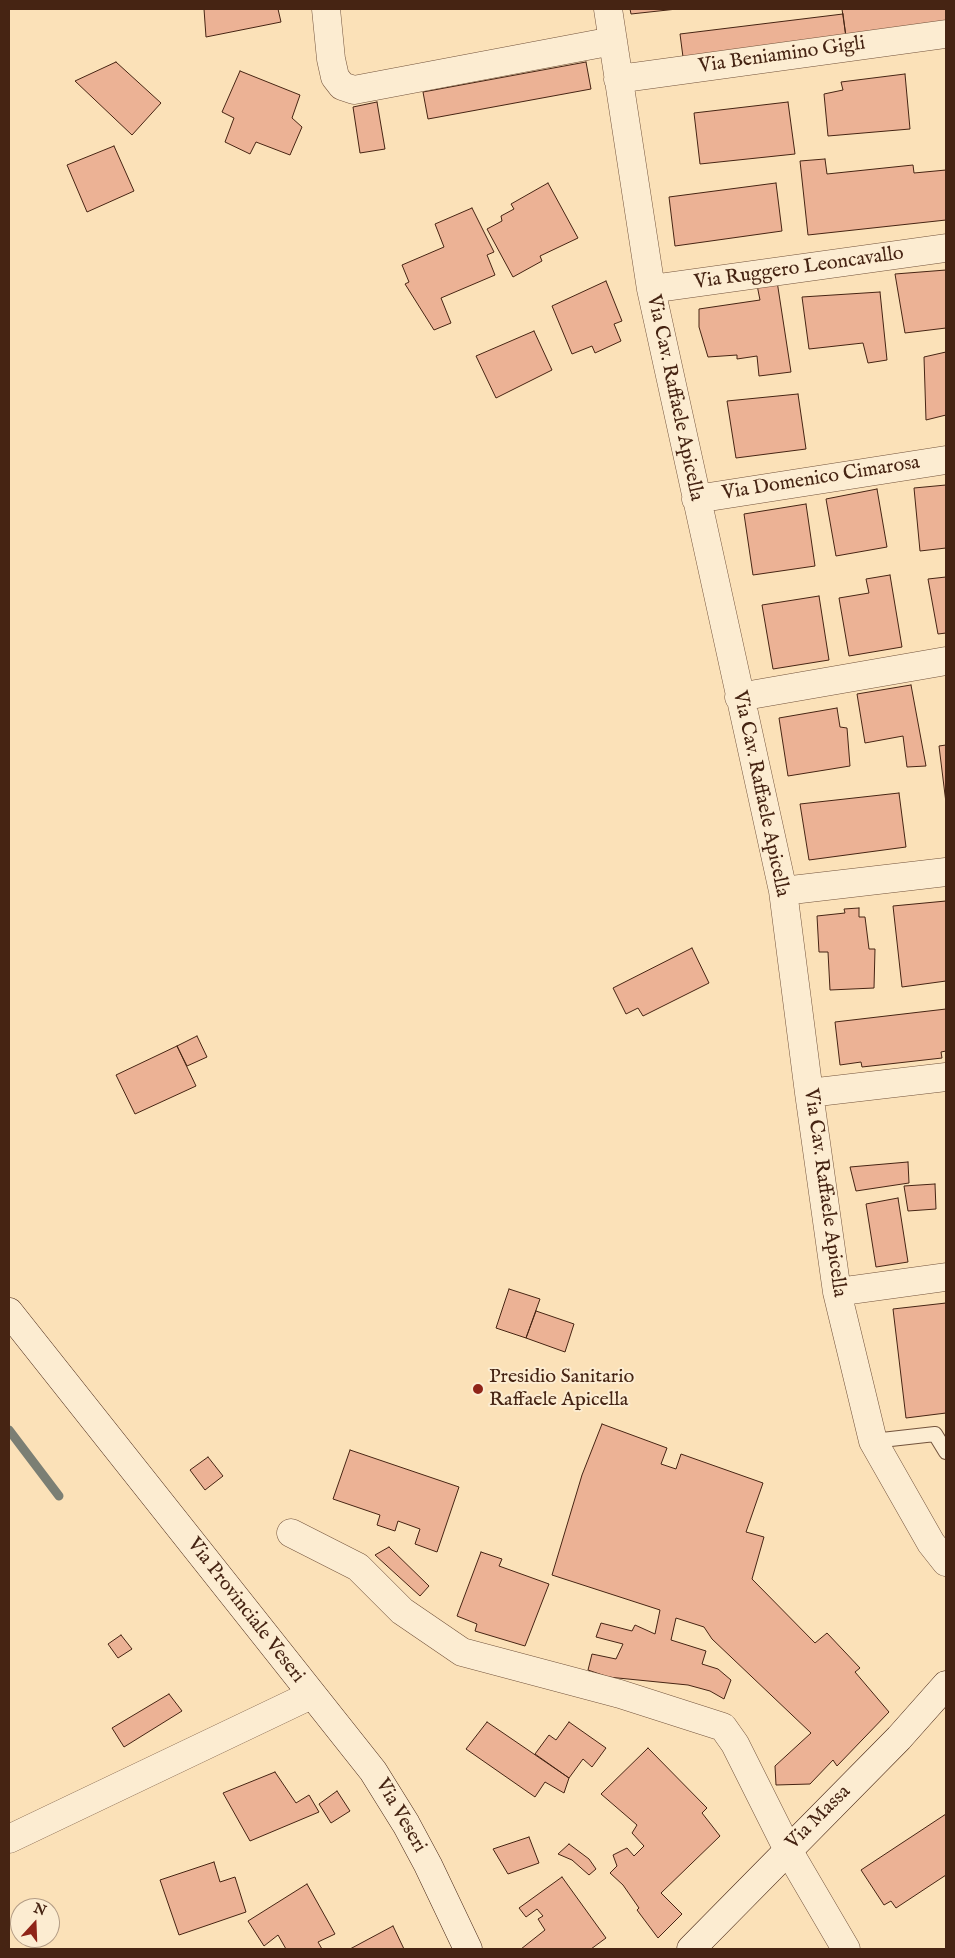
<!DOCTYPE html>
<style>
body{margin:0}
#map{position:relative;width:955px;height:1958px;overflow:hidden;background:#fbe1b8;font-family:"IM FELL English",serif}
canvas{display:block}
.frame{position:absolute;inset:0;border:10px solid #462413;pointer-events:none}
.north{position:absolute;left:10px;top:1898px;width:50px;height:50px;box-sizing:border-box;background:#fcecd1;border:1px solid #b39c85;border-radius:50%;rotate:20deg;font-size:14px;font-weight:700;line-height:20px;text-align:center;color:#462413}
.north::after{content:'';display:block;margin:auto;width:18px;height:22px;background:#8f2418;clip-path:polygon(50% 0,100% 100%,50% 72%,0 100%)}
</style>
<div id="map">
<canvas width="955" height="1958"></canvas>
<div class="frame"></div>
<div class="north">N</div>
</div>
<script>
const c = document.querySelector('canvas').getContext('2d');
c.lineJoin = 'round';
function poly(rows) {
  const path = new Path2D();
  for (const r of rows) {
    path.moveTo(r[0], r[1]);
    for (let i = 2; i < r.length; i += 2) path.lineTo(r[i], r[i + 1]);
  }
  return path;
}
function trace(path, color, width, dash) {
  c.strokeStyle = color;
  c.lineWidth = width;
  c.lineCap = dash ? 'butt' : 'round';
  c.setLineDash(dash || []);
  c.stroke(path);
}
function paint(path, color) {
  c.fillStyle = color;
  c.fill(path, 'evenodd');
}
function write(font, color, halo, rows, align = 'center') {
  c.font = font + ' "IM FELL English",serif';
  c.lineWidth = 4;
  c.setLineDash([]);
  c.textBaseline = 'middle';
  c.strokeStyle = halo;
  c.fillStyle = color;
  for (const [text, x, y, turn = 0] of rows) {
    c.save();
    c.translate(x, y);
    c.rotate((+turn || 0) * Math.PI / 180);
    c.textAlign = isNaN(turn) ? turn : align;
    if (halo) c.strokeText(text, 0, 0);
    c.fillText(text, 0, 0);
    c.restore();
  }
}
const stream = poly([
 [9,1430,59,1496]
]);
const building = poly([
 [204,9,278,9,281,22,206,37,204,9],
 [630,9,677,9,631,14,630,9],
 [842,9,946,9,946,23,846,37,842,9],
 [843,14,846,37,683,57,680,34,843,14],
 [116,62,161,103,132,135,75,81,116,62],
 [586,62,591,89,428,119,423,92,586,62],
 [240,71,300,95,292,118,302,127,290,155,256,142,250,154,225,142,234,118,222,112,240,71],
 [905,74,910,129,828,136,824,94,843,90,841,82,905,74],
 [377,102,385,149,360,153,353,107,377,102],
 [788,102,795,154,700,164,694,113,788,102],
 [114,146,134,191,87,212,67,165,114,146],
 [825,159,827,174,913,165,914,173,946,170,946,220,808,235,800,161,825,159],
 [548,183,578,238,540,256,542,261,513,277,487,229,502,221,501,216,514,209,511,204,548,183],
 [776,183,782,231,675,246,669,197,776,183],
 [472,208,494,252,487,255,495,275,441,298,451,323,434,330,405,284,409,282,402,265,444,247,435,224,472,208],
 [946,270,946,328,905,333,895,274,946,270],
 [606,281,622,321,614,324,621,341,595,353,592,346,572,354,552,306,606,281],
 [777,281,791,372,759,376,757,356,737,359,737,355,708,357,699,327,699,309,760,300,757,285,777,281],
 [880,292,887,360,868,363,863,343,809,349,802,297,880,292],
 [534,331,552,370,496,398,476,356,534,331],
 [946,352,946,415,926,420,924,357,946,352],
 [798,394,806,449,736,458,727,401,798,394],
 [946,485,946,548,920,551,914,488,946,485],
 [877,489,887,547,836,556,826,499,877,489],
 [806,504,815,566,753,575,744,514,806,504],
 [890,575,902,647,849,656,839,598,869,593,866,579,890,575],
 [946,577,946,633,938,634,928,579,946,577],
 [819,596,829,660,773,669,762,605,819,596],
 [911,685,926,766,907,767,903,736,865,743,857,694,911,685],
 [837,708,840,727,847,728,850,766,788,776,779,718,837,708],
 [946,745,946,803,939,746,946,745],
 [899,793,906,847,809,860,800,804,899,793],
 [946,901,946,981,902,987,893,906,946,901],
 [859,908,859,917,865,917,869,949,875,949,874,988,830,990,828,952,819,952,817,916,845,913,844,909,859,908],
 [692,948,709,983,643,1016,638,1008,626,1014,613,988,692,948],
 [946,1009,946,1051,941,1052,942,1058,862,1067,861,1062,840,1065,835,1022,946,1009],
 [197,1036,207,1057,187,1066,177,1046,197,1036],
 [177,1046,196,1086,135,1114,116,1075,177,1046],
 [908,1162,909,1183,856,1191,850,1167,908,1162],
 [935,1184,936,1209,908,1211,904,1186,935,1184],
 [898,1198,908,1262,876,1267,866,1204,898,1198],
 [509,1289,540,1299,526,1338,496,1328,509,1289],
 [946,1303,946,1413,906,1418,893,1309,946,1303],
 [536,1311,574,1324,565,1352,526,1338,536,1311],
 [602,1424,667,1448,661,1464,676,1469,681,1454,763,1483,746,1532,764,1537,752,1579,815,1643,827,1633,860,1668,855,1672,889,1712,837,1766,833,1760,810,1784,776,1785,775,1766,811,1733,712,1639,704,1627,676,1618,671,1640,706,1651,702,1664,718,1669,731,1680,724,1699,710,1691,688,1685,608,1677,588,1670,592,1654,616,1659,623,1644,596,1637,601,1623,632,1631,635,1625,655,1634,660,1610,552,1575,582,1475,602,1424],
 [350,1450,459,1487,437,1552,415,1544,420,1529,398,1521,395,1531,377,1525,380,1515,333,1499,350,1450],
 [208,1457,223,1476,205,1490,190,1470,208,1457],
 [389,1547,429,1586,420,1596,375,1555,389,1547],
 [481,1552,502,1559,499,1566,549,1584,525,1646,475,1631,477,1624,457,1616,481,1552],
 [121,1635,132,1649,118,1658,108,1644,121,1635],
 [169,1694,182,1711,124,1747,112,1728,169,1694],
 [487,1722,569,1778,564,1793,545,1782,535,1797,466,1749,487,1722],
 [569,1722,606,1748,592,1767,583,1759,569,1778,535,1754,549,1735,556,1740,569,1722],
 [648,1748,707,1808,702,1813,720,1836,661,1893,682,1914,658,1938,637,1910,639,1908,623,1885,610,1873,617,1866,613,1855,627,1848,634,1856,644,1846,632,1833,637,1825,601,1794,648,1748],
 [275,1772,296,1803,309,1795,319,1812,250,1841,223,1793,275,1772],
 [337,1791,350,1811,331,1823,319,1804,337,1791],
 [946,1814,946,1875,896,1908,891,1901,884,1905,861,1870,946,1814],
 [529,1837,539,1863,508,1874,493,1849,529,1837],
 [569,1844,589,1859,596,1869,589,1875,572,1860,558,1854,569,1844],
 [214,1862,220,1882,235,1877,246,1912,179,1935,160,1880,214,1862],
 [562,1877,606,1938,591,1949,521,1949,545,1930,538,1919,543,1916,537,1909,526,1917,519,1908,562,1877],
 [307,1884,335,1934,318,1942,322,1949,286,1949,278,1935,264,1946,248,1921,307,1884],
 [393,1926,404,1949,350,1949,393,1926]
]);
const lane = poly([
 [873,1441,935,1434,946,1452]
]);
const street = poly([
 [326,9,331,59,335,77,342,86,354,90,613,41],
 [608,9,651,289,783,891,809,1093,837,1292,873,1441,931,1543,946,1562],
 [618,79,946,34],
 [651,289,946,248],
 [696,499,946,460],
 [739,697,946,661],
 [783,891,946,872],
 [809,1093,946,1077],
 [837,1292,946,1277],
 [291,1533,358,1567,402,1611,462,1652,620,1694,723,1727,735,1744,788,1850,846,1949],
 [9,1839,311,1695]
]);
const secondary = poly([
 [9,1312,373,1771,406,1824,428,1865,468,1949],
 [691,1949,899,1738,946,1685]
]);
const markers = [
 [478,1389,6,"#8f2418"]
];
const streetNames = [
 ["Via Beniamino Gigli",782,56,-8],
 ["Via Ruggero Leoncavallo",799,269,-8],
 ["Via Cav. Raffaele Apicella",674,398,78],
 ["Via Domenico Cimarosa",821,479,-9],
 ["Via Cav. Raffaele Apicella",760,794,78],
 ["Via Cav. Raffaele Apicella",824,1193,82],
 ["Via Provinciale Veseri",245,1611,52],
 ["Via Veseri",400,1816,60],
 ["Via Massa",819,1818,-45]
];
const poiNames = [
 ["Presidio Sanitario",489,1378],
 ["Raffaele Apicella",489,1401]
];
trace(stream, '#7b7f74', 9);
paint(building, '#ecb295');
trace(building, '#462413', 1);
trace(lane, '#73533c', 16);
trace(street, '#73533c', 29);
trace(secondary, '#462413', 29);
trace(lane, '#fcecd1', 14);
trace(street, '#fcecd1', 28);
trace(secondary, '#fcecd1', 28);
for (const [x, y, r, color] of markers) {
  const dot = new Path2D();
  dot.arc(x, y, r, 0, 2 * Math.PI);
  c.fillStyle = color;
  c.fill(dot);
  trace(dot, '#fcecd1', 2);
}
write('20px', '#462413', '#fcecd1', streetNames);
write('20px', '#462413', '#fcecd1', poiNames, 'left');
</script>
